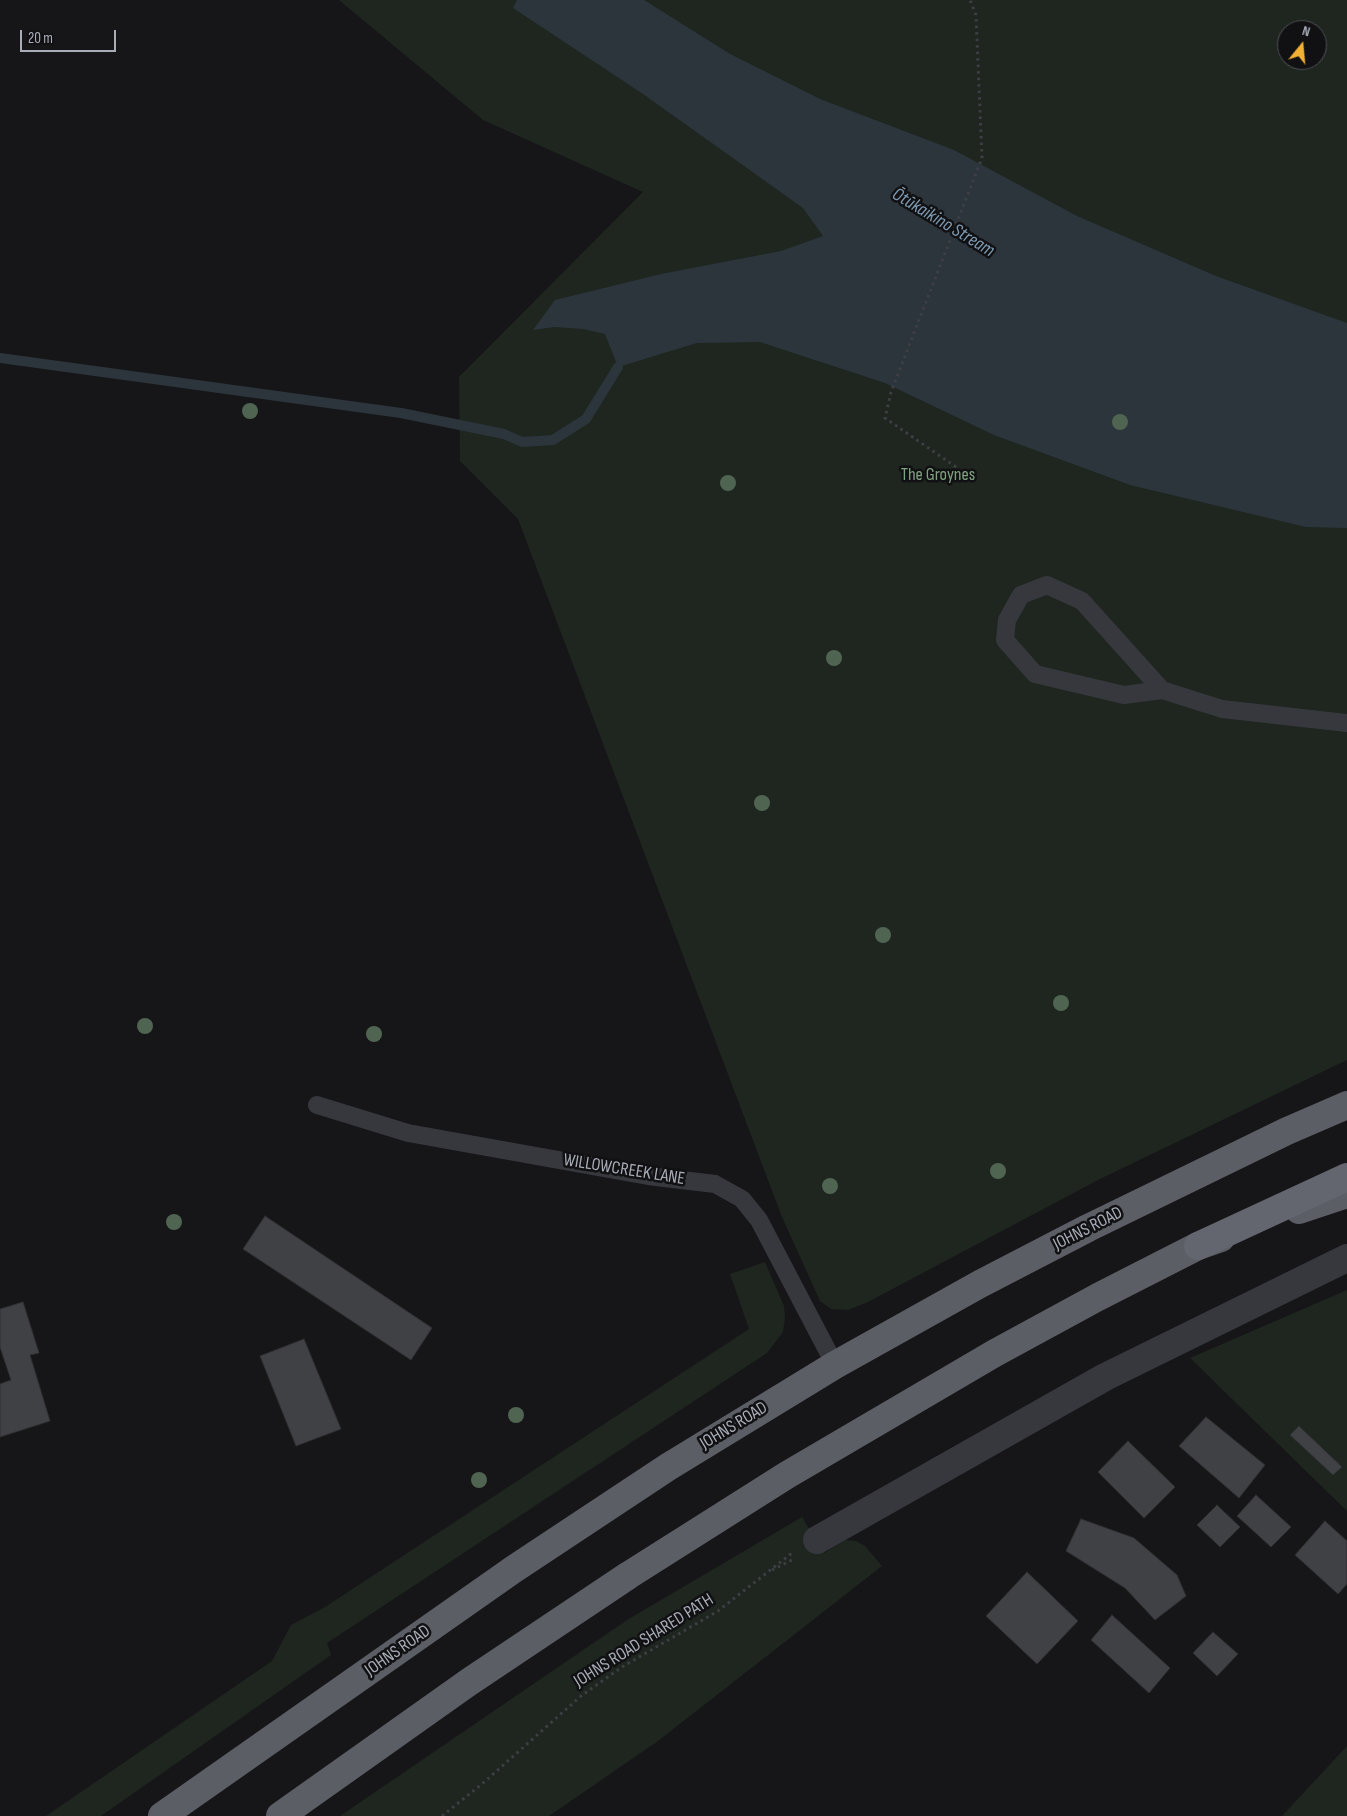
<!DOCTYPE html>
<meta charset="utf-8">
<style>
body{margin:0}
#map{position:relative;width:1347px;height:1816px;overflow:hidden;background:#161618;font-family:"Sofia Sans Condensed",sans-serif}
canvas{display:block}
.north{position:absolute;left:1277px;top:20px;width:50px;height:50px;box-sizing:border-box;background:#111113;border:1px solid #4d4f55;border-radius:50%;rotate:17deg;font-size:14px;font-weight:700;line-height:20px;text-align:center;color:#a8adb8}
.north::after{content:'';display:block;margin:auto;width:18px;height:22px;background:#f2b134;clip-path:polygon(50% 0,100% 100%,50% 72%,0 100%)}
.scale{position:absolute;left:20px;top:30px;width:96px;height:22px;box-sizing:border-box;border:2px solid #a8adb8;border-top:0;padding-left:6px;font-size:15px;line-height:18px;white-space:nowrap;color:#a8adb8;-webkit-text-stroke:4px #111113;paint-order:stroke}
</style>
<div id="map">
<canvas width="1347" height="1816"></canvas>
<div class="north">N</div>
<div class="scale">20 m</div>
</div>
<script>
const c = document.querySelector('canvas').getContext('2d');
c.lineJoin = 'round';
function paint(path, color) {
  c.fillStyle = color;
  c.fill(path, 'evenodd');
}
function poly(rows) {
  const path = new Path2D();
  for (const r of rows) {
    path.moveTo(r[0], r[1]);
    for (let i = 2; i < r.length; i += 2) path.lineTo(r[i], r[i + 1]);
  }
  return path;
}
function trace(path, color, width, dash) {
  c.strokeStyle = color;
  c.lineWidth = width;
  c.lineCap = dash ? 'butt' : 'round';
  c.setLineDash(dash || []);
  c.stroke(path);
}
function write(font, color, halo, rows, align = 'center') {
  c.font = font + ' "Sofia Sans Condensed",sans-serif';
  c.lineWidth = 5;
  c.setLineDash([]);
  c.textBaseline = 'middle';
  c.strokeStyle = halo;
  c.fillStyle = color;
  for (const [text, x, y, turn = 0] of rows) {
    c.save();
    c.translate(x, y);
    c.rotate((+turn || 0) * Math.PI / 180);
    c.textAlign = isNaN(turn) ? turn : align;
    if (halo) c.strokeText(text, 0, 0);
    c.fillText(text, 0, 0);
    c.restore();
  }
}
const green = poly([
 [339,0,1347,0,1347,1060,1100,1179,868,1302,848,1310,831,1309,820,1301,782,1217,518,519,460,461,459,377,643,192,483,120],
 [1287,30,1317,30,1317,60,1287,60],
 [765,1262,784,1306,785,1318,783,1332,767,1353,327,1643,331,1655,101,1816,46,1816,272,1661,291,1625,325,1607,749,1329,730,1274],
 [1347,1290,1347,1511,1190,1358],
 [802,1517,824,1553,845,1540,856,1541,865,1546,882,1566,658,1741,549,1816,340,1816,627,1620],
 [1347,1746,1347,1816,1282,1816]
]);
const water = poly([
 [517,0,644,0,730,54,820,99,954,150,1077,216,1216,276,1347,323,1347,528,1306,527,1130,485,994,435,885,383,760,342,697,343,618,367,605,334,583,329,554,327,533,330,555,300,661,274,781,251,823,236,803,208,643,94,513,8]
]);
const stream = poly([
 [0,358,401,413,504,434,522,442,553,440,586,419,618,367]
]);
const building = poly([
 [265,1216,432,1328,411,1360,243,1249,265,1216],
 [23,1302,39,1353,30,1355,50,1421,0,1437,0,1384,11,1380,0,1347,0,1309,23,1302],
 [304,1339,341,1429,296,1446,260,1356,304,1339],
 [1206,1417,1265,1465,1239,1498,1179,1446,1206,1417],
 [1299,1426,1342,1467,1333,1475,1290,1435,1299,1426],
 [1128,1441,1175,1487,1144,1518,1098,1472,1128,1441],
 [1256,1495,1291,1527,1271,1547,1237,1516,1256,1495],
 [1217,1505,1240,1527,1220,1547,1197,1525,1217,1505],
 [1081,1519,1134,1538,1177,1575,1186,1596,1155,1620,1125,1588,1066,1551,1081,1519],
 [1325,1521,1347,1541,1347,1584,1338,1594,1295,1555,1325,1521],
 [1027,1572,1078,1621,1037,1664,986,1616,1027,1572],
 [1112,1615,1170,1668,1149,1693,1091,1640,1112,1615],
 [1213,1632,1238,1654,1217,1676,1193,1653,1213,1632]
]);
const path = poly([
 [956,467,885,418,891,392,982,158,976,15,970,0],
 [772,1570,794,1559],
 [442,1816,482,1784,581,1696,622,1667,718,1611,792,1553]
]);
const service = poly([
 [1162,690,1082,601,1047,585,1021,595,1007,620,1005,640,1035,674,1124,695,1162,690,1222,709,1347,723],
 [317,1105,408,1133,648,1176,715,1184,742,1199,759,1220,835,1365]
]);
const minor = poly([
 [817,1540,1105,1377,1347,1258]
]);
const trunk = poly([
 [1299,1210,1347,1194],
 [162,1816,514,1569,668,1467,835,1365,980,1284,1088,1228,1287,1131,1347,1105],
 [280,1816,469,1682,629,1575,787,1475,995,1353,1098,1297,1198,1246,1221,1238]
]);
const motorway = poly([
 [1198,1246,1347,1177]
]);
const trees = [
 [250,411],
 [1120,422],
 [728,483],
 [834,658],
 [762,803],
 [883,935],
 [1061,1003],
 [145,1026],
 [374,1034],
 [998,1171],
 [830,1186],
 [174,1222],
 [516,1415],
 [479,1480]
];
const parkNames = [
 ["The Groynes",938,475]
];
const streetNames = [
 ["WILLOWCREEK LANE",624,1170,9],
 ["JOHNS ROAD",1088,1229,-27],
 ["JOHNS ROAD",734,1426,-31],
 ["JOHNS ROAD SHARED PATH",644,1641,-32],
 ["JOHNS ROAD",398,1651,-35]
];
const waterNames = [
 ["Ōtūkaikino Stream",943,223,31]
];
paint(green, '#1e261f');
paint(water, '#2c353c');
trace(stream, '#2c353c', 10);
paint(building, '#404145');
trace(building, '#303034', 1);
trace(path, '#3d3f44', 3, [2.5, 4]);
trace(service, '#37383d', 18);
trace(minor, '#37383d', 28);
trace(trunk, '#5b5e65', 28);
trace(motorway, '#63666e', 28);
c.fillStyle = '#506452';
for (const [x, y] of trees) {
  c.beginPath();
  c.arc(x, y, 8, 0, 2 * Math.PI);
  c.fill();
}
write('18px', '#7fa381', '#111113', parkNames);
write('18px', '#a8adb8', '#111113', streetNames);
write('italic 19px', '#7f9bb3', '#111113', waterNames);
</script>
